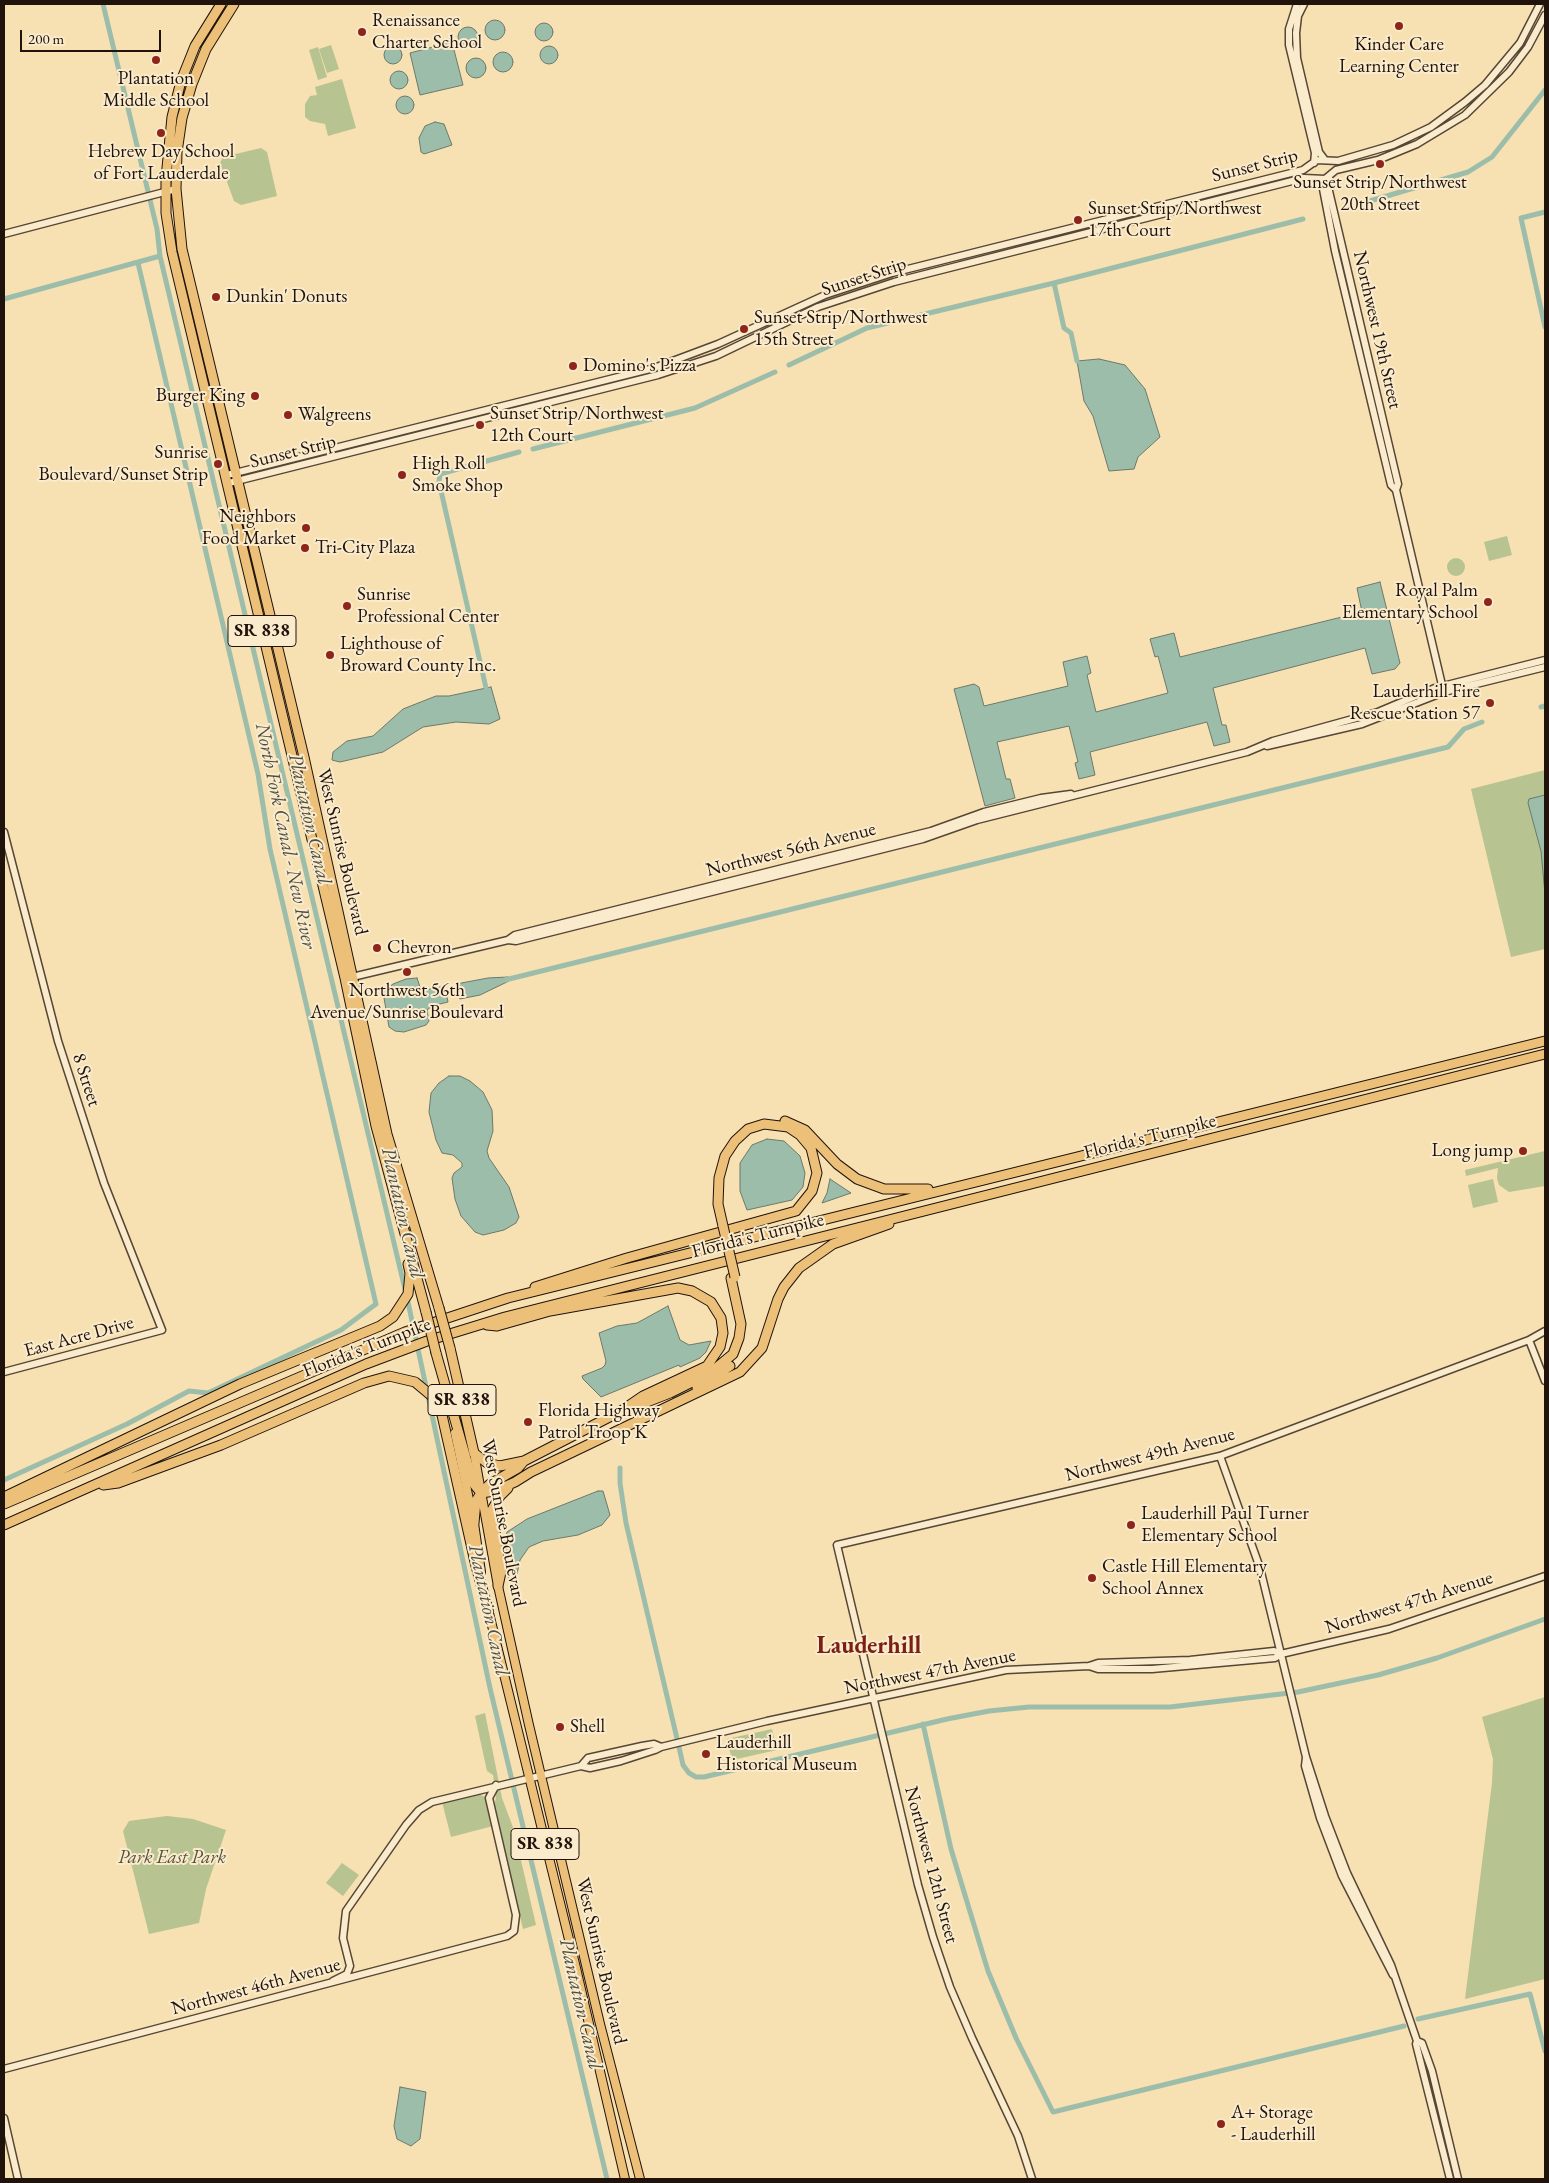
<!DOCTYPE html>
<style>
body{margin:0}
#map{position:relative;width:1549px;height:2183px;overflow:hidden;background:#f7e0b1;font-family:"EB Garamond",serif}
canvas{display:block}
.frame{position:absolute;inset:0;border:5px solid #20130c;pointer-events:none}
.scale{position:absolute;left:20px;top:30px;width:141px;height:22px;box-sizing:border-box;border:2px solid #20130c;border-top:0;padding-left:6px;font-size:15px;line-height:18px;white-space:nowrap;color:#20130c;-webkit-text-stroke:4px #faebcc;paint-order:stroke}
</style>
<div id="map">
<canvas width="1549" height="2183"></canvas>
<div class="frame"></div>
<div class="scale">200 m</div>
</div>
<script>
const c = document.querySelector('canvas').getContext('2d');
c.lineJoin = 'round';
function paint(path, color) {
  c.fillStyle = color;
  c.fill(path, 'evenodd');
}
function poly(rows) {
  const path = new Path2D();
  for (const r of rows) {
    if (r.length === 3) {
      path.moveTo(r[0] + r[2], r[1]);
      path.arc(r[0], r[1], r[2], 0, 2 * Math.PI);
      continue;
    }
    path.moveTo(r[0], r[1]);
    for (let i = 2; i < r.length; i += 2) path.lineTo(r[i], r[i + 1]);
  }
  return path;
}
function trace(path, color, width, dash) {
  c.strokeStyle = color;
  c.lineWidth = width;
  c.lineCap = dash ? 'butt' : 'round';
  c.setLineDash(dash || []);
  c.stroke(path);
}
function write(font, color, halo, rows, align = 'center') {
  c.font = font + ' "EB Garamond",serif';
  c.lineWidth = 4;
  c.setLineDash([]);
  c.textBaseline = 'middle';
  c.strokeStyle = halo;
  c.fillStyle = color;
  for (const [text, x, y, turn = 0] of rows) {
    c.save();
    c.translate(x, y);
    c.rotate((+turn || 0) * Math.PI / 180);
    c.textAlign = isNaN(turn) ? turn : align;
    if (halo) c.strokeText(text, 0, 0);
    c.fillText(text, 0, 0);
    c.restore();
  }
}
const green = poly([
 [331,45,339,69,327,73,319,49],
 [318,47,327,77,318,80,309,50],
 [342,79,356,128,328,136,325,124,310,121,305,117,305,104,310,96,317,95,315,87],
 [261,148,267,152,277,196,241,205,234,201,220,163,223,157],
 [1507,536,1512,555,1489,561,1484,542],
 [1456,567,9],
 [1545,770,1545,949,1511,957,1471,789],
 [1545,1151,1545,1186,1509,1192,1499,1185,1497,1178,1498,1168,1466,1176,1465,1170],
 [1493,1179,1498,1202,1473,1208,1468,1185],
 [1545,1697,1545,1979,1465,1999,1492,1783,1493,1759,1482,1717],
 [485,1713,502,1798,514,1830,536,1925,523,1929,494,1807,496,1797,493,1775,487,1771,475,1716],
 [772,1729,777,1750,732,1760,727,1739],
 [473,1790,486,1798,493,1826,451,1837,442,1802],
 [167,1816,193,1819,226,1830,206,1889,199,1923,149,1934,123,1831,129,1821],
 [342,1863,359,1875,343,1896,326,1883]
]);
const water = poly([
 [495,30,10],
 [544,32,9],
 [468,37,10],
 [452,42,463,85,420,95,410,53,452,42],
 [549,55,9],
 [393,55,9],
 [503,62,10],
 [476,68,10],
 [399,80,9],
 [405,105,9],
 [435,122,444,124,452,145,424,154,421,152,419,138,425,126,435,122],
 [1099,359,1125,365,1145,389,1160,437,1138,457,1134,469,1109,471,1093,416,1084,401,1077,361,1099,359],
 [1380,582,1400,663,1395,669,1372,674,1365,648,1213,688,1222,725,1226,725,1230,742,1214,746,1207,722,1090,752,1095,775,1079,779,1075,763,1078,762,1069,726,997,742,1006,779,1010,779,1015,798,985,806,954,689,974,684,979,687,984,706,1068,686,1063,662,1087,656,1091,673,1087,675,1096,712,1168,693,1158,656,1155,657,1150,639,1174,633,1180,657,1362,612,1357,588,1380,582],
 [491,687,500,719,489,724,456,722,423,727,383,752,340,762,332,760,333,752,347,741,373,736,403,709,436,696,449,696,491,687],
 [1545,795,1545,894,1541,851,1528,803,1529,799,1545,795],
 [508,977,509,981,480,995,460,999,457,995,456,984,488,978,508,977],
 [417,978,420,987,425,990,445,986,448,1002,432,1006,427,1010,429,1021,426,1025,404,1032,395,1031,389,1027,383,992,393,984,406,979,417,978],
 [449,1076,460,1076,470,1081,483,1092,492,1110,493,1131,487,1151,489,1158,509,1187,519,1217,516,1223,504,1230,483,1235,475,1232,461,1216,455,1199,452,1178,454,1173,462,1167,462,1163,453,1155,442,1153,436,1140,429,1112,431,1093,439,1083,449,1076],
 [767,1139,784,1141,800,1156,805,1173,803,1187,792,1200,747,1210,740,1191,740,1163,752,1145,767,1139],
 [830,1179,851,1193,822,1203,827,1193,830,1179],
 [668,1306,680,1340,689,1345,711,1341,706,1352,700,1358,680,1367,679,1365,601,1397,583,1379,582,1376,602,1368,605,1365,606,1361,599,1333,617,1326,637,1323,668,1306],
 [598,1491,603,1491,610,1515,602,1525,578,1535,543,1541,529,1547,520,1560,517,1574,509,1581,503,1548,507,1532,527,1519,598,1491],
 [400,2087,426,2092,420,2139,411,2146,397,2139,394,2126,400,2087]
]);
const canal = poly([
 [103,4,157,229,160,256,408,1302,490,1688,607,2179],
 [1370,201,1468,172,1492,157,1545,90],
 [1545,212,1521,218,1545,327],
 [1054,283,1064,328,1071,333,1077,361],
 [4,299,160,256],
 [789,365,867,328,1054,283,1303,219],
 [533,449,695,408,775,372],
 [486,688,439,482,440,474,519,452],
 [1541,707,1545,706],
 [505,980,1448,747,1464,729,1482,722],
 [620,1468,620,1483,626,1523,679,1747,683,1765,689,1773,696,1777,704,1777,947,1719,989,1711,1029,1707,1170,1707,1298,1692,1378,1675,1437,1658,1545,1619],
 [4,1480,127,1424,189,1391,208,1393,341,1330,376,1304,270,849,258,774,138,263],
 [923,1724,951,1849,988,1971,1016,2038,1053,2112,1404,2026],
 [1418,2019,1530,1994,1545,2051]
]);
const minor = poly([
 [1297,4,1289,29,1289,45,1315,153,1314,163],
 [1304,4,1298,16,1296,33,1297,58,1319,152,1325,160],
 [1329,176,1329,191,1398,484,1396,490,1442,685],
 [1318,179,1323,189,1335,251,1391,485,1396,490],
 [4,234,176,189],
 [227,475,654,368,718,344,825,295,892,273,1303,170,1317,160,1338,161,1393,145,1431,127,1465,102,1485,85,1520,43,1540,4],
 [229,483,658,375,716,356,818,307,894,282,1304,178,1325,179,1336,170,1378,160,1417,144,1465,115,1509,72,1528,47,1545,15],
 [1267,746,1362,724,1444,692,1545,667],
 [4,832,58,1041,104,1183,162,1330,4,1372],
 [508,940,515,935,931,831,984,812,1041,798,1071,794],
 [348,978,508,940,516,941,923,839,977,820,1247,752,1273,741,1378,712,1435,688,1545,660],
 [1529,1340,1545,1381],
 [1220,1456,1260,1568,1306,1757,1325,1816,1347,1873,1391,1965,1417,2041,1416,2044,1450,2179],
 [1089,1666,1098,1669,1152,1669,1275,1658,1281,1654,1389,1629,1545,1576],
 [1306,1757,1305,1766,1320,1818,1342,1876,1393,1975],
 [581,1766,588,1758,642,1746,654,1744,661,1747],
 [333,1981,347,1974,350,1966,343,1938,346,1911,406,1825,419,1810,432,1802,581,1766,590,1768,621,1761,655,1750,661,1747,767,1721,1006,1670,1089,1666,1098,1663,1190,1660,1274,1651,1281,1654],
 [1417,2041,1422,2043,1432,2071,1458,2179],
 [4,2069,507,1936,514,1931,516,1915,489,1798,496,1785],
 [4,2118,18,2179],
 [1032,2179,1018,2136,972,2038,950,1987,933,1937,918,1885,837,1545,1220,1456,1529,1340,1545,1331]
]);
const major = poly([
 [455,1433,474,1523,481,1572],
 [474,1453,498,1586,529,1725,600,2024,640,2179],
 [487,1605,576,1968,625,2179]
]);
const highway = poly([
 [221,4,195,46,181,81,172,117,166,178,166,213,172,252,345,978,376,1126,426,1312],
 [234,4,206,49,192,84,182,118,177,152,176,189,182,249,304,757,387,1134,439,1308],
 [785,1121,805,1130,837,1164,857,1179,884,1189,928,1189],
 [535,1287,627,1258,796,1211,812,1191,817,1173,811,1148,800,1135,788,1127,764,1124,748,1129,735,1141,725,1156,719,1178,718,1204,723,1226],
 [450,1348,474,1453,487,1463,500,1466,524,1461,621,1411,643,1396,707,1366,720,1347,723,1333,721,1318,711,1302,692,1291,678,1288,550,1311,497,1326,487,1325],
 [436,1353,473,1483,481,1493],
 [697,1388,730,1366],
 [629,1409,670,1393,710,1373,733,1354,739,1338,741,1324,731,1278],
 [103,1485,118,1483,221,1445,364,1383,389,1376,415,1382,433,1397,442,1415,475,1562,488,1610],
 [481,1493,495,1491,515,1482,531,1472,740,1372,762,1348,778,1299,784,1287,799,1268,833,1244,889,1224],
 [4,1497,240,1384,380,1326,393,1317,408,1294,410,1273,408,1264],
 [4,1504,405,1332,508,1298,1545,1041],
 [474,1523,476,1501,481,1493,490,1484,518,1468,524,1461],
 [4,1525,366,1364,427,1341,505,1317,1545,1054],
 [498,1586,501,1572,492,1510,500,1496,508,1488]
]);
const highwayBridge = poly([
 [723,1226,735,1277],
 [439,1308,450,1348],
 [426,1312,436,1353]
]);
const markers = [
 [1399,26,5,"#8f2418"],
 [362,32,5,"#8f2418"],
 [156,60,5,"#8f2418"],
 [161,133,5,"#8f2418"],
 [1380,164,5,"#8f2418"],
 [1078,220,5,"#8f2418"],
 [216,297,5,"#8f2418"],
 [744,329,5,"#8f2418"],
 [573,366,5,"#8f2418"],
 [255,396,5,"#8f2418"],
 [288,415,5,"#8f2418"],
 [480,425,5,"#8f2418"],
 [218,464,5,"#8f2418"],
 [402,475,5,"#8f2418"],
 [306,528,5,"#8f2418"],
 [305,548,5,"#8f2418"],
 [1488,602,5,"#8f2418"],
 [347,606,5,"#8f2418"],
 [330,655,5,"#8f2418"],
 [1490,703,5,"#8f2418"],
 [377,948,5,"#8f2418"],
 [407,972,5,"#8f2418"],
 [1523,1151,5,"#8f2418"],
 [528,1422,5,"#8f2418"],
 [1131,1525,5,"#8f2418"],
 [1092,1578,5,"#8f2418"],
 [560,1727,5,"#8f2418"],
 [706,1754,5,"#8f2418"],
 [1221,2124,5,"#8f2418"]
];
const shields = [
 [262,631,68],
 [462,1400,68],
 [545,1844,68]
];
const shieldNames = [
 ["SR 838",262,631],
 ["SR 838",462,1400],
 ["SR 838",545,1844]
];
const poiNames = [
 ["Renaissance",372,21],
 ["Charter School",372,43],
 ["Kinder Care",1399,45,"center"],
 ["Learning Center",1399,67,"center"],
 ["Plantation",156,79,"center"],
 ["Middle School",156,101,"center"],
 ["Hebrew Day School",161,152,"center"],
 ["of Fort Lauderdale",161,174,"center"],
 ["Sunset Strip/Northwest",1380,183,"center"],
 ["20th Street",1380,205,"center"],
 ["Sunset Strip/Northwest",1088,209],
 ["17th Court",1088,231],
 ["Dunkin' Donuts",226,297],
 ["Sunset Strip/Northwest",754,318],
 ["15th Street",754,340],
 ["Domino's Pizza",583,366],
 ["Burger King",245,396,"right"],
 ["Sunset Strip/Northwest",490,414],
 ["12th Court",490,436],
 ["Walgreens",298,415],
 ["Sunrise",208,453,"right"],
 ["Boulevard/Sunset Strip",208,475,"right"],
 ["High Roll",412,464],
 ["Smoke Shop",412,486],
 ["Neighbors",296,517,"right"],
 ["Food Market",296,539,"right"],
 ["Tri-City Plaza",315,548],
 ["Royal Palm",1478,591,"right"],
 ["Elementary School",1478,613,"right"],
 ["Sunrise",357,595],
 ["Professional Center",357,617],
 ["Lighthouse of",340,644],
 ["Broward County Inc.",340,666],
 ["Lauderhill Fire",1480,692,"right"],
 ["Rescue Station 57",1480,714,"right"],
 ["Chevron",387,948],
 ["Northwest 56th",407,991,"center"],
 ["Avenue/Sunrise Boulevard",407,1013,"center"],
 ["Long jump",1513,1151,"right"],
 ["Florida Highway",538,1411],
 ["Patrol Troop K",538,1433],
 ["Lauderhill Paul Turner",1141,1514],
 ["Elementary School",1141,1536],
 ["Castle Hill Elementary",1102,1567],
 ["School Annex",1102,1589],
 ["Shell",570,1727],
 ["Lauderhill",716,1743],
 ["Historical Museum",716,1765],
 ["A+ Storage",1231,2113],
 ["- Lauderhill",1231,2135]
];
const streetNames = [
 ["Sunset Strip",1255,166,-14],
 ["Sunset Strip",864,277,-18],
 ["Northwest 19th Street",1377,330,77],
 ["Sunset Strip",293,452,-14],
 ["Northwest 56th Avenue",791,850,-14],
 ["West Sunrise Boulevard",342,852,77],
 ["8 Street",86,1080,72],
 ["Florida's Turnpike",1150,1137,-14],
 ["Florida's Turnpike",758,1236,-14],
 ["East Acre Drive",79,1337,-15],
 ["Florida's Turnpike",367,1348,-21],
 ["Northwest 49th Avenue",1150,1455,-14],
 ["West Sunrise Boulevard",503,1523,79],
 ["Northwest 47th Avenue",1409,1603,-17],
 ["Northwest 47th Avenue",930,1672,-11],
 ["Northwest 12th Street",931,1865,75],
 ["West Sunrise Boulevard",601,1961,77],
 ["Northwest 46th Avenue",256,1987,-15]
];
const parkNames = [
 ["Park East Park",172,1858]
];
const waterNames = [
 ["Plantation Canal",309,819,77],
 ["North Fork Canal - New River",285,836,78],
 ["Plantation Canal",402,1213,77],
 ["Plantation Canal",488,1610,78],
 ["Plantation Canal",580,2004,77]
];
const districtNames = [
 ["Lauderhill",869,1646]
];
paint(green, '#b7c390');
paint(water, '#9dbdab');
trace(water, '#6b796b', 1);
trace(canal, '#9dbdab', 5);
trace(minor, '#564635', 9);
trace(major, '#20130c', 10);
trace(highway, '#20130c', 11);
trace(minor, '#faebcc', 6);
trace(major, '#ecc078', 8);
trace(highway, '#ecc078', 9);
trace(highwayBridge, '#20130c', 11, []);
trace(highwayBridge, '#ecc078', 9);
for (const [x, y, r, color] of markers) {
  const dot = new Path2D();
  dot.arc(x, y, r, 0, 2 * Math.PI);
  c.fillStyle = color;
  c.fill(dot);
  trace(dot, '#faebcc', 2);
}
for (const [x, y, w] of shields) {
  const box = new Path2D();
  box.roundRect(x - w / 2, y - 15.5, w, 31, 4);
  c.fillStyle = '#faebcc';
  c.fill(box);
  trace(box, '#20130c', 1);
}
write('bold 18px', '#20130c', null, shieldNames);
write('19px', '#20130c', '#faebcc', poiNames, 'left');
write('19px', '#20130c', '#faebcc', streetNames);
write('italic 19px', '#55513a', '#faebcc', parkNames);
write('italic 20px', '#4c4e44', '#faebcc', waterNames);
write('bold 24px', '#7a1f14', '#faebcc', districtNames);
</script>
